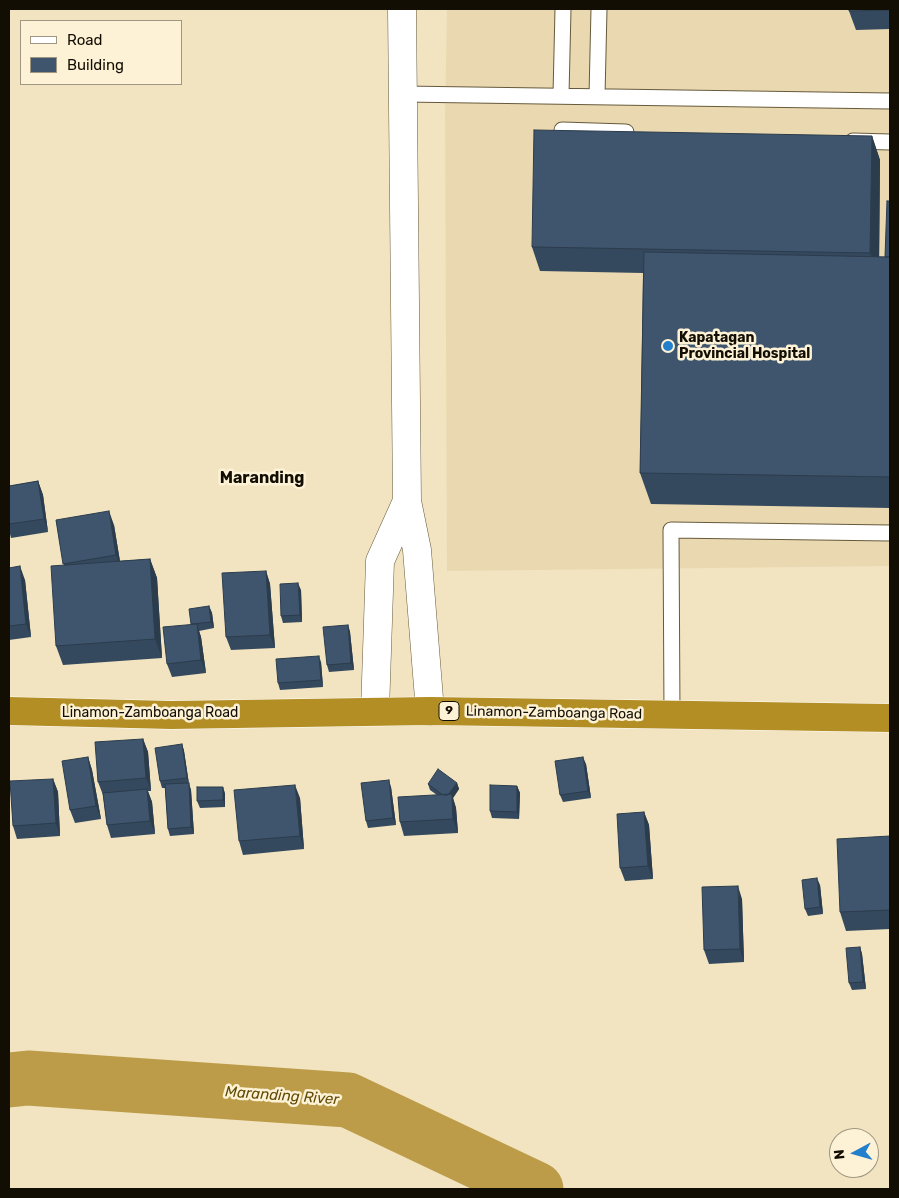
<!DOCTYPE html>
<style>
body{margin:0}
#map{position:relative;width:899px;height:1198px;overflow:hidden;background:#f2e4c1;font-family:Rubik,sans-serif}
canvas{display:block}
.frame{position:absolute;inset:0;border:10px solid #130e04;pointer-events:none}
.legend{position:absolute;left:20px;top:20px;width:162px;height:65px;box-sizing:border-box;background:#fdf2d6;border:1px solid #9f9782;margin:0;padding:6px 9px;list-style:none;font-size:15px;color:#130e04}
.legend li{display:flex;align-items:center;gap:10px;height:25px}
.legend b{width:25px;border:1px solid #9f9782}
.north{position:absolute;left:829px;top:1128px;width:50px;height:50px;box-sizing:border-box;background:#fdf2d6;border:1px solid #9f9782;border-radius:50%;rotate:264deg;font-size:14px;font-weight:700;line-height:20px;text-align:center;color:#130e04}
.north::after{content:'';display:block;margin:auto;width:18px;height:22px;background:#227fcb;clip-path:polygon(50% 0,100% 100%,50% 72%,0 100%)}
</style>
<div id="map">
<canvas width="899" height="1198"></canvas>
<div class="frame"></div>
<ul class="legend">
<li><b style="height:6px;background:#fff"></b>Road</li>
<li><b style="height:14px;background:#3e556d"></b>Building</li>
</ul>
<div class="north">N</div>
</div>
<script>
const c = document.querySelector('canvas').getContext('2d');
c.lineJoin = 'round';
function paint(path, color) {
  c.fillStyle = color;
  c.fill(path, 'evenodd');
}
function poly(rows) {
  const path = new Path2D();
  for (const r of rows) {
    path.moveTo(r[0], r[1]);
    for (let i = 2; i < r.length; i += 2) path.lineTo(r[i], r[i + 1]);
  }
  return path;
}
function trace(path, color, width, dash) {
  c.strokeStyle = color;
  c.lineWidth = width;
  c.lineCap = dash ? 'butt' : 'round';
  c.setLineDash(dash || []);
  c.stroke(path);
}
function write(font, color, halo, rows, align = 'center') {
  c.font = font + ' Rubik,sans-serif';
  c.lineWidth = 5;
  c.setLineDash([]);
  c.textBaseline = 'middle';
  c.strokeStyle = halo;
  c.fillStyle = color;
  for (const [text, x, y, turn = 0] of rows) {
    c.save();
    c.translate(x, y);
    c.rotate((+turn || 0) * Math.PI / 180);
    c.textAlign = isNaN(turn) ? turn : align;
    if (halo) c.strokeText(text, 0, 0);
    c.fillText(text, 0, 0);
    c.restore();
  }
}
const built = poly([
 [447,9,890,9,890,566,447,571,445,114]
]);
const river = poly([
 [9,1080,28,1078,348,1100,536,1189]
]);
const lane = poly([
 [403,94,890,101],
 [561,95,563,9],
 [597,96,599,9],
 [562,130,626,132],
 [853,141,890,142],
 [672,715,671,530,890,533]
]);
const street = poly([
 [402,9,407,501,417,550,430,711],
 [375,711,380,561,407,501]
]);
const highway = poly([
 [9,711,171,715,430,711,890,718]
]);
const wall = poly([
 [890,9,890,29,856,30,849,11],
 [872,136,880,160,879,257,885,257,890,201,890,508,651,504,640,473,643,273,540,271,532,247],
 [38,481,43,495,48,532,11,538,9,530,9,486],
 [56,520,114,525,120,561,150,559,157,578,162,658,63,665,56,646,64,565],
 [9,568,25,580,31,637,9,640],
 [266,571,270,584,275,648,231,650,226,637],
 [301,590,302,622,283,623,281,616],
 [209,606,212,613,214,628,199,631,201,637,206,673,172,677,167,664,191,624],
 [348,625,350,632,354,670,329,672,327,665],
 [321,662,323,687,280,690,278,683],
 [143,739,148,752,151,791,148,791,152,802,155,834,111,838,107,825,103,795,98,782],
 [182,744,184,751,189,784,191,790,194,834,170,836,168,829,165,788,162,788,160,781],
 [88,757,92,770,101,819,75,823,70,810],
 [586,764,591,798,563,802,560,795],
 [53,779,58,792,60,836,17,839,13,826],
 [457,783,459,789,453,798,456,808,458,833,404,836,400,822,437,795,430,790,428,784],
 [517,786,520,793,519,819,492,818,490,811],
 [391,787,396,825,368,828,366,821],
 [225,793,225,807,200,808,197,801],
 [300,798,304,849,243,855,239,841],
 [644,812,649,825,653,879,625,881,620,868],
 [890,836,890,929,846,931,840,912],
 [820,885,823,914,808,916,805,909],
 [742,899,744,962,709,964,704,950],
 [860,947,862,954,866,989,852,990,849,983]
]);
const shadedWall = poly([
 [872,136,880,160,879,277,870,253],
 [38,481,43,495,48,532,44,519],
 [109,511,114,525,121,568,116,555],
 [150,559,157,578,162,658,155,639],
 [20,566,25,580,31,637,26,624],
 [266,571,270,584,275,648,270,635],
 [298,583,301,590,302,622,300,615],
 [209,606,212,613,214,628,211,622],
 [197,624,201,637,206,673,201,660],
 [348,625,350,632,354,670,351,663],
 [319,656,321,662,323,687,321,680],
 [143,739,148,752,151,791,146,778],
 [182,744,184,751,189,784,191,790,194,834,191,827,189,784,187,778],
 [88,757,92,770,101,819,96,806],
 [583,757,586,764,591,798,588,791],
 [53,779,58,792,60,836,56,823],
 [389,780,391,787,396,825,393,818],
 [457,783,459,789,453,798,456,808,458,833,453,819,446,797],
 [295,785,300,798,304,849,300,836],
 [517,786,520,793,519,819,517,812],
 [223,787,225,793,225,807,223,800],
 [147,789,152,802,155,834,150,821],
 [644,812,649,825,653,879,648,866],
 [817,878,820,885,823,914,820,907],
 [738,886,742,899,744,962,740,949],
 [860,947,862,954,866,989,863,982]
]);
const building = poly([
 [849,9,890,9,890,10,849,11,849,9],
 [534,130,872,136,870,253,532,247,534,130],
 [887,201,890,201,890,257,885,257,887,201],
 [644,252,890,257,890,477,640,473,644,252],
 [38,481,44,519,9,524,9,486,38,481],
 [109,511,116,555,63,564,56,520,109,511],
 [150,559,155,639,56,646,51,566,150,559],
 [20,566,26,624,9,626,9,568,20,566],
 [266,571,270,635,226,637,222,573,266,571],
 [298,583,300,615,281,616,280,584,298,583],
 [209,606,211,622,191,624,189,609,209,606],
 [197,624,201,660,167,664,163,627,197,624],
 [348,625,351,663,327,665,323,627,348,625],
 [319,656,321,680,278,683,276,659,319,656],
 [143,739,146,778,98,782,95,742,143,739],
 [182,744,187,778,160,781,155,748,182,744],
 [88,757,96,806,70,810,62,761,88,757],
 [583,757,588,791,560,795,555,761,583,757],
 [438,769,457,783,448,795,443,795,428,784,438,769],
 [53,779,56,823,13,826,10,781,53,779],
 [389,780,393,818,366,821,361,783,389,780],
 [189,783,191,827,168,829,165,784,189,783],
 [295,785,300,836,239,841,234,790,295,785],
 [490,785,517,786,517,812,490,811,490,785],
 [197,787,223,787,223,800,197,801,197,787],
 [147,789,150,821,107,825,103,793,147,789],
 [452,794,453,819,400,822,398,797,452,794],
 [644,812,648,866,620,868,617,814,644,812],
 [890,836,890,910,840,912,837,839,890,836],
 [817,878,820,907,805,909,802,880,817,878],
 [738,886,740,949,704,950,702,887,738,886],
 [860,947,863,982,849,983,846,948,860,947]
]);
const markers = [
 [668,346,6,"#227fcb"]
];
const shields = [
 [449,711,20]
];
const shieldNames = [
 ["9",449,711]
];
const poiNames = [
 ["Kapatagan",679,338],
 ["Provincial Hospital",679,354]
];
const streetNames = [
 ["Linamon-Zamboanga Road",150,713],
 ["Linamon-Zamboanga Road",554,713,1]
];
const waterNames = [
 ["Maranding River",282,1096,4]
];
const quarterNames = [
 ["Maranding",262,478]
];
paint(built, '#ead9b0');
trace(river, '#bc9c48', 55);
trace(lane, '#665a3c', 17);
trace(street, '#665a3c', 29);
trace(highway, '#fff', 29);
trace(lane, '#fff', 15);
trace(street, '#fff', 28);
trace(highway, '#b38e24', 28);
paint(wall, '#35495e');
paint(shadedWall, '#2b3c4c');
paint(building, '#3e556d');
trace(building, '#2b3c4c', 1);
for (const [x, y, r, color] of markers) {
  const dot = new Path2D();
  dot.arc(x, y, r, 0, 2 * Math.PI);
  c.fillStyle = color;
  c.fill(dot);
  trace(dot, '#fdf2d6', 2);
}
for (const [x, y, w] of shields) {
  const box = new Path2D();
  box.roundRect(x - w / 2, y - 9.5, w, 19, 4);
  c.fillStyle = '#fdf2d6';
  c.fill(box);
  trace(box, '#130e04', 1);
}
write('bold 12px', '#130e04', null, shieldNames);
write('bold 14px', '#130e04', '#fdf2d6', poiNames, 'left');
write('14px', '#130e04', '#fdf2d6', streetNames);
write('italic 15px', '#614b06', '#fdf2d6', waterNames);
write('bold 16px', '#130e04', '#fdf2d6', quarterNames);
</script>
